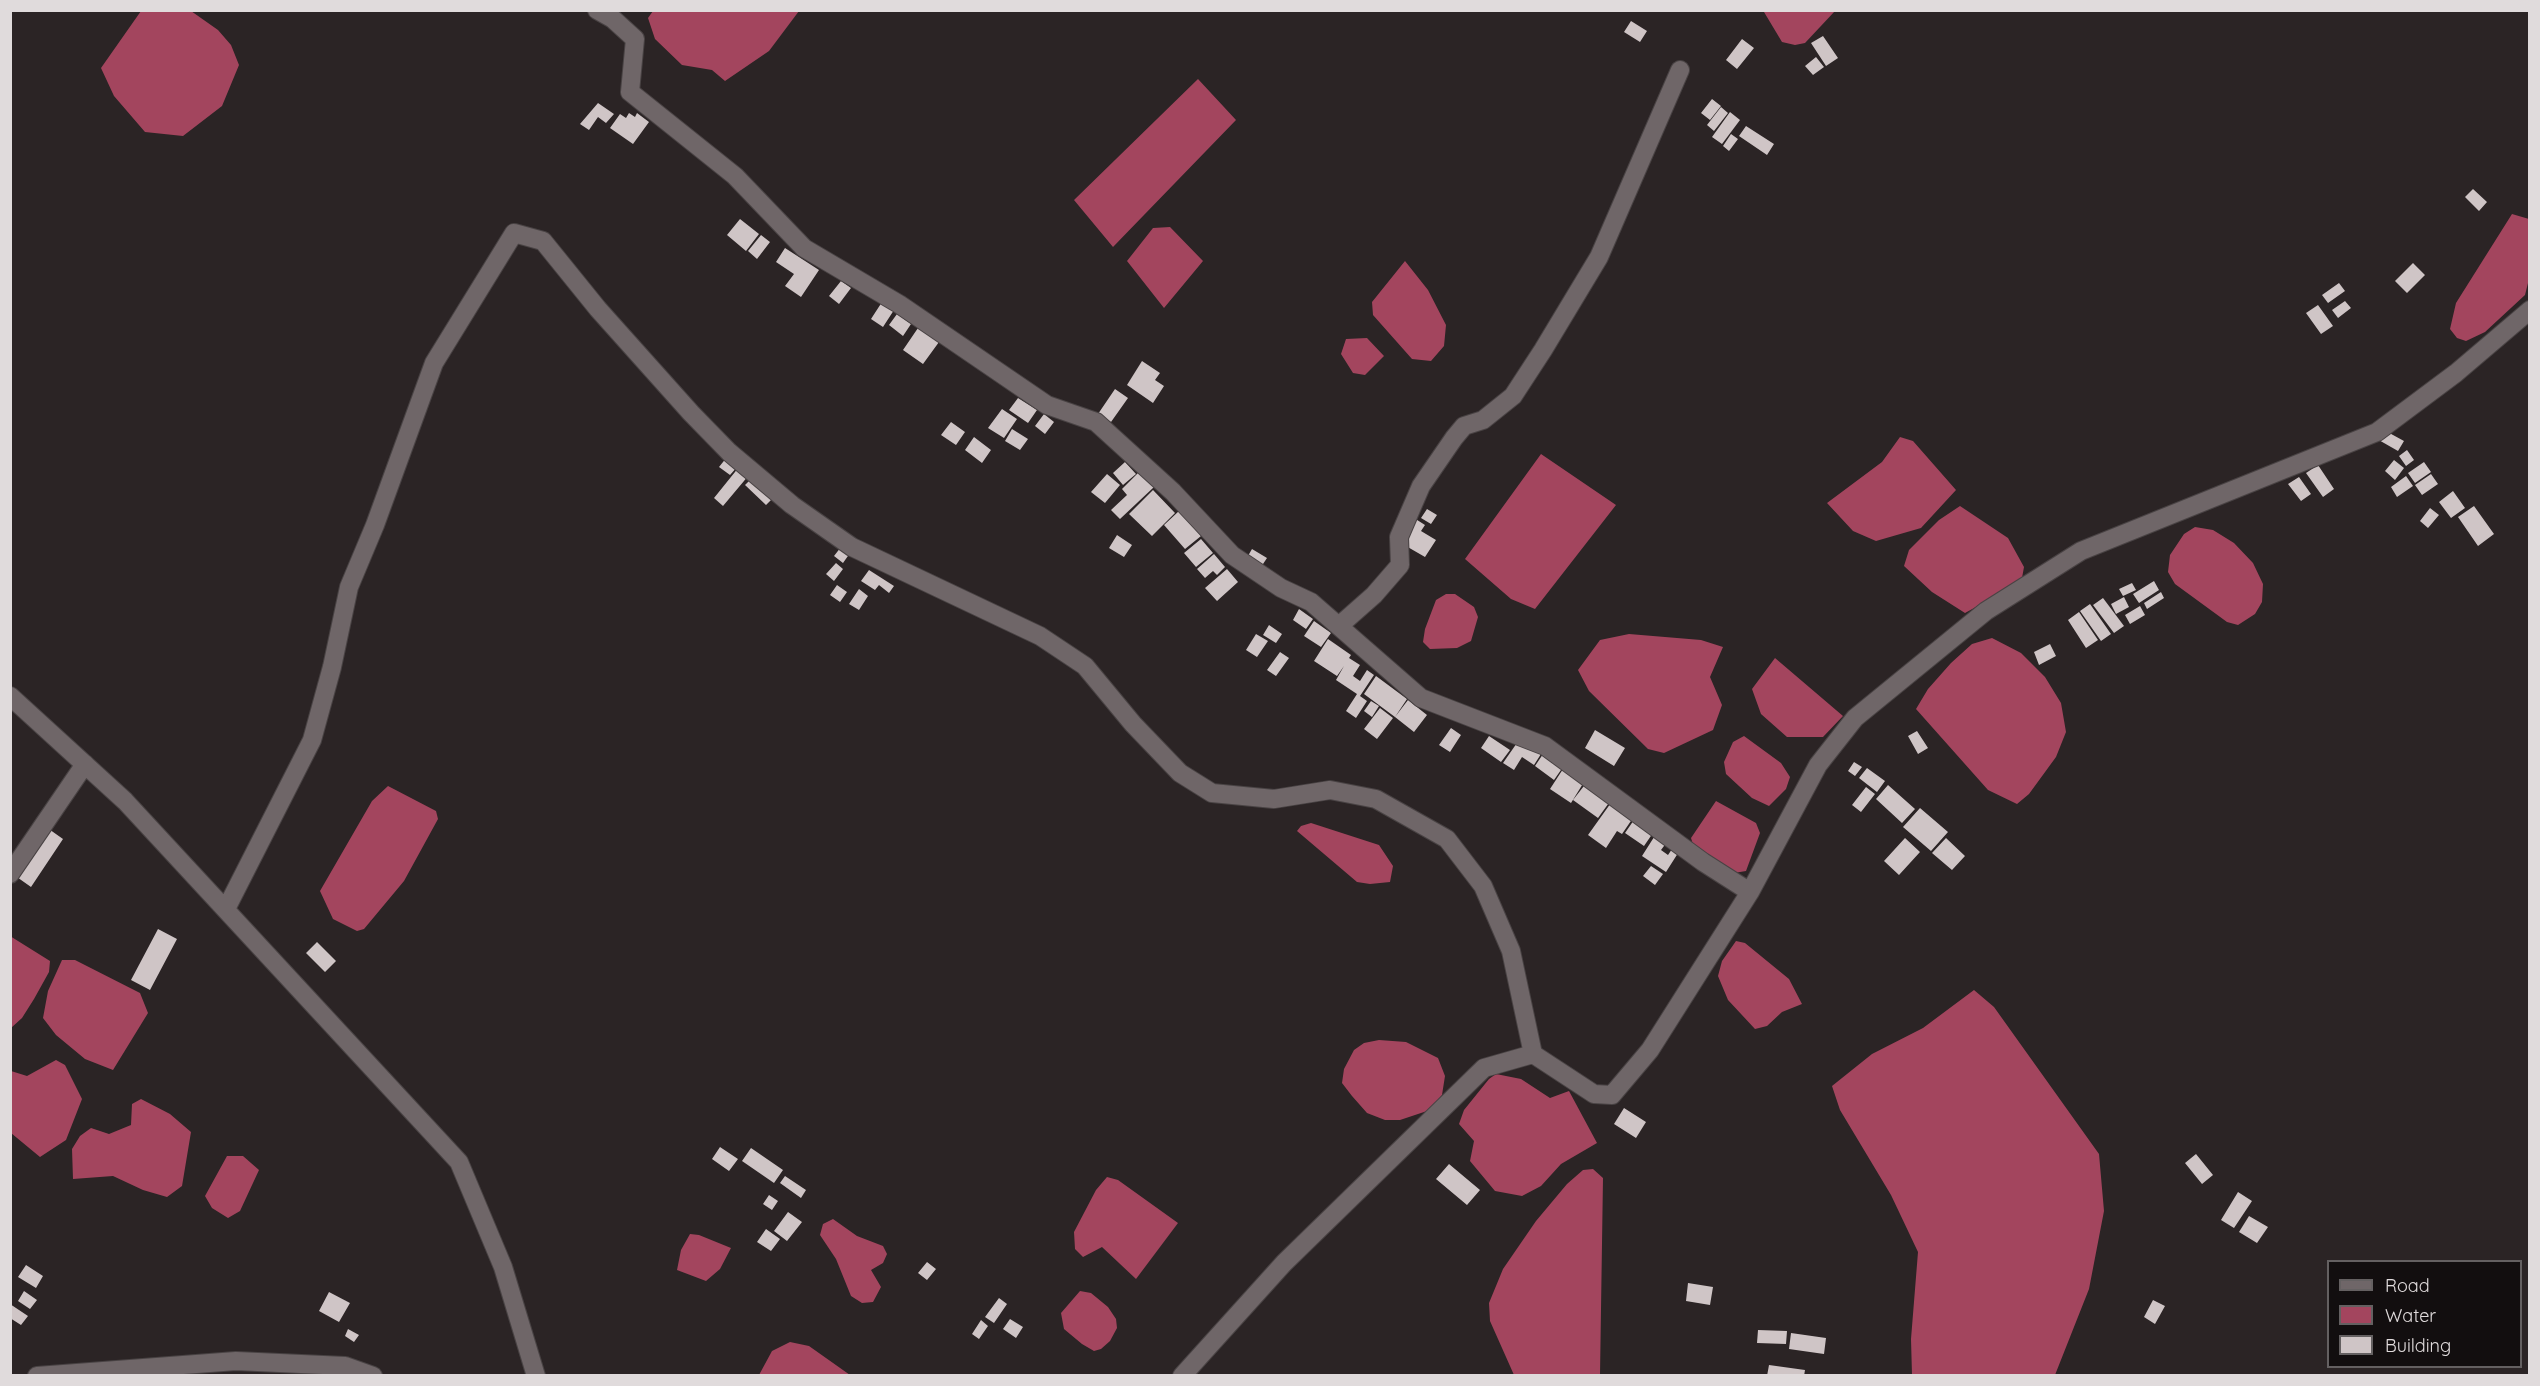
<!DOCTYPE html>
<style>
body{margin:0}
#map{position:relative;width:2540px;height:1386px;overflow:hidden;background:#2b2425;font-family:Quicksand,sans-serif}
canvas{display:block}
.frame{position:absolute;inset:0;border:12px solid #e0dbdc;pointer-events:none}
.legend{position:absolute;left:2327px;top:1260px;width:195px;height:108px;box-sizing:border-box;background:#120e0f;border:2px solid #646061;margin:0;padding:8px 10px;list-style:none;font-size:18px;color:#e0dbdc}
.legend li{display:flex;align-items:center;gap:12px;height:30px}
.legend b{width:30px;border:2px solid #646061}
</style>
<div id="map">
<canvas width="2540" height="1386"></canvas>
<div class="frame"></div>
<ul class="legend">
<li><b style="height:8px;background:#6f6668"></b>Road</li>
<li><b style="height:16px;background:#a3455e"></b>Water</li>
<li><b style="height:16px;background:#cfc5c6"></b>Building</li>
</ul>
</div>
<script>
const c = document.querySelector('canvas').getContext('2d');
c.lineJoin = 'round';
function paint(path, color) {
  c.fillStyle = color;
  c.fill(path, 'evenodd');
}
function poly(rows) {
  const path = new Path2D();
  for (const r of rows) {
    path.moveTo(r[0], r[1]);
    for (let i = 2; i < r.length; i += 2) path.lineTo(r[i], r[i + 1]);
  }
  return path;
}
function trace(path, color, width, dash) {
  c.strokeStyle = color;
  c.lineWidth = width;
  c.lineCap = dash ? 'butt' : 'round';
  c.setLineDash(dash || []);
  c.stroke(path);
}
const water = poly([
 [141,11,191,11,218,30,231,45,239,65,222,106,183,136,145,132,114,96,101,68],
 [653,11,653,10,799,11,769,51,725,81,712,70,682,65,655,39,648,18],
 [1835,11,1805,43,1795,45,1782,42,1764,12],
 [1198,79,1236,120,1113,247,1074,200],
 [2512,214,2529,219,2529,279,2525,295,2485,332,2466,341,2457,338,2450,329,2456,303],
 [1170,227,1203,261,1164,308,1127,261,1153,228],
 [1405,261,1428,290,1446,325,1444,346,1431,361,1412,359,1373,315,1372,302],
 [1367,338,1384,356,1365,375,1353,373,1341,354,1346,339],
 [1900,437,1913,441,1956,490,1921,528,1876,541,1853,531,1827,503,1882,462],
 [1541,454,1616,505,1535,609,1511,599,1465,559],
 [1960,506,2008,538,2024,567,2022,578,2005,591,1965,613,1932,592,1904,566,1909,550,1939,520],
 [2195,527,2213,530,2234,543,2253,563,2263,584,2262,602,2255,614,2238,625,2227,622,2175,584,2168,572,2170,555,2184,534],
 [1446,594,1455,594,1474,607,1478,617,1471,641,1457,648,1430,649,1423,642,1425,629,1436,600],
 [1629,634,1701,640,1723,647,1710,677,1722,705,1713,730,1664,753,1648,749,1589,691,1578,670,1600,640],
 [1992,638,2021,653,2045,677,2061,703,2066,732,2056,757,2029,794,2017,804,1988,790,1916,709,1928,689,1951,663,1972,644],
 [1775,658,1843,716,1823,737,1787,737,1761,714,1752,689],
 [1744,736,1781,763,1790,777,1786,789,1769,806,1752,798,1726,774,1724,762,1733,742],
 [388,786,436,811,438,819,404,881,364,929,357,931,333,919,320,891,372,801],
 [1716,801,1756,823,1760,833,1746,871,1734,873,1695,851,1691,838],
 [1311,823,1379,845,1393,866,1390,882,1370,884,1357,882,1297,831,1301,826],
 [10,936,50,961,49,972,34,999,22,1018,11,1028],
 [1736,941,1745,943,1789,979,1802,1004,1782,1012,1767,1026,1755,1029,1728,1000,1718,976,1722,961],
 [62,960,75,960,140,993,148,1013,113,1070,85,1059,56,1035,43,1018,48,991],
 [1974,990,1994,1007,2099,1154,2104,1211,2089,1289,2055,1375,1912,1375,1911,1339,1918,1252,1891,1195,1840,1110,1832,1086,1872,1054,1923,1028],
 [1379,1040,1406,1042,1438,1058,1445,1076,1442,1095,1430,1110,1400,1120,1385,1120,1367,1113,1352,1096,1342,1083,1344,1069,1354,1050,1364,1043],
 [56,1060,65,1065,82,1099,66,1140,40,1157,11,1133,11,1071,27,1076],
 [1496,1074,1521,1079,1550,1098,1569,1091,1597,1143,1561,1164,1541,1186,1522,1196,1495,1191,1470,1161,1474,1141,1459,1124,1464,1110,1489,1079],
 [141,1099,170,1114,191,1132,182,1186,167,1197,143,1190,113,1176,73,1179,72,1149,80,1136,91,1128,109,1134,131,1125,132,1104],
 [227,1156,243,1156,259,1170,240,1211,228,1218,212,1208,205,1196],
 [1593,1169,1603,1178,1600,1375,1514,1375,1490,1321,1489,1303,1503,1269,1536,1221,1567,1184,1583,1170],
 [1107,1177,1118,1180,1178,1223,1136,1279,1102,1247,1083,1257,1075,1249,1074,1232,1096,1190],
 [833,1219,857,1236,883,1246,887,1254,883,1263,871,1270,881,1287,873,1302,862,1303,851,1296,836,1259,820,1235,823,1224],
 [690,1234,699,1235,731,1248,720,1269,706,1281,677,1270,681,1250],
 [1080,1291,1091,1293,1108,1307,1116,1319,1117,1328,1110,1341,1101,1349,1094,1351,1082,1344,1064,1329,1061,1313],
 [790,1342,809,1346,850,1375,759,1375,772,1351]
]);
const building = poly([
 [1631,21,1647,31,1640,42,1624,32],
 [1823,36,1838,58,1826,66,1811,43],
 [1742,39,1754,48,1737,69,1726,60],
 [1816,57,1824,67,1813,75,1805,66],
 [1712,99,1721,106,1710,120,1701,113],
 [598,103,614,114,606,123,598,117,589,130,580,124],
 [1721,107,1728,113,1714,131,1707,125],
 [1730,112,1740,120,1722,144,1712,137],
 [629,113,635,117,637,113,649,122,633,144,610,128,620,114,626,118],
 [1746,126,1774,144,1767,155,1739,136],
 [1731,134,1738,139,1729,151,1723,146],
 [2473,189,2487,202,2479,211,2465,197],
 [740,219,759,234,746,251,727,235],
 [761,235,770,242,757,259,748,251],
 [785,248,819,270,801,297,785,286,794,274,776,262],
 [2413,263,2425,275,2407,293,2395,281],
 [841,281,851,288,839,304,829,296],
 [2339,283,2345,291,2328,303,2322,295],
 [2345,301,2351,308,2338,318,2332,310],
 [882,302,894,310,883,327,871,319],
 [2318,305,2333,326,2321,334,2306,313],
 [897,314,911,324,903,336,889,325],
 [918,328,939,342,923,364,903,350],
 [1142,361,1160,373,1155,380,1164,386,1153,403,1127,385],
 [1115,389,1128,398,1111,422,1098,414],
 [1018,398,1037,410,1028,423,1009,410],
 [1002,409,1017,419,1004,438,988,428],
 [1044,414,1054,422,1045,434,1035,426],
 [951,422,965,432,956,445,941,435],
 [1012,429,1028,439,1020,450,1005,441],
 [2382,429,2404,441,2398,451,2377,439],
 [974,437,991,450,982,463,965,450],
 [2407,450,2414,460,2406,466,2399,456],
 [727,457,738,466,730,475,719,467],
 [2394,460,2404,468,2395,480,2385,471],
 [1125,462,1136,474,1123,485,1113,473],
 [2424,462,2431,472,2415,483,2408,473],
 [2318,465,2334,489,2323,497,2306,473],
 [739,467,749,475,723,506,714,498],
 [1139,472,1154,487,1120,519,1111,510,1127,495,1122,489],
 [1107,474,1120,485,1105,503,1091,492],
 [2431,474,2438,484,2422,495,2415,485],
 [754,476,775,496,766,505,745,485],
 [2406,476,2413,486,2397,497,2391,487],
 [2299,477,2311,494,2301,501,2288,484],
 [1153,490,1175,513,1152,536,1129,514],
 [2453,491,2465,508,2451,518,2439,502],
 [2474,506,2494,534,2478,546,2458,517],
 [2430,508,2439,515,2428,528,2420,521],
 [1427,509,1437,515,1431,524,1421,518],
 [1179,511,1201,536,1185,549,1164,525],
 [1414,518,1425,525,1421,531,1436,540,1425,557,1399,542],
 [1117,535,1132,545,1124,557,1109,548],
 [1201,539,1213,553,1196,567,1184,553],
 [841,547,850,553,843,563,834,556],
 [1252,549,1267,558,1259,570,1245,561],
 [1214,554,1225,567,1217,575,1213,571,1205,578,1197,569],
 [836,563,843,569,834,581,826,574],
 [1227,569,1238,582,1217,601,1205,588],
 [869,570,894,586,889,593,879,585,875,590,861,581],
 [2154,581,2159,590,2139,603,2133,594],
 [2132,583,2136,590,2123,596,2119,589],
 [837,585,847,592,840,602,830,595],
 [859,589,868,596,859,610,849,604],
 [2161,592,2164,598,2147,609,2144,603],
 [2124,597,2129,607,2116,614,2111,604],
 [2103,598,2124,626,2114,633,2093,605],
 [2090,604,2111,634,2101,641,2080,611],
 [2140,606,2145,615,2130,624,2125,615],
 [1299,609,1313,619,1306,629,1293,620],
 [2079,612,2098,640,2086,648,2068,620],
 [1314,621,1331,633,1321,647,1304,636],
 [1269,625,1282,634,1276,643,1263,635],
 [1256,634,1268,641,1257,657,1246,650],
 [1328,639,1351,655,1349,658,1360,665,1353,676,1360,681,1367,670,1374,675,1360,696,1367,701,1356,718,1346,711,1357,694,1336,680,1344,666,1337,676,1314,661],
 [2050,644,2056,656,2039,665,2034,652],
 [1280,652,1289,658,1276,676,1267,670],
 [1376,676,1407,699,1395,717,1364,694],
 [1408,700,1427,715,1414,732,1395,717],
 [1371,701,1379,706,1372,717,1364,711],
 [1380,708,1393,718,1377,739,1364,729],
 [1451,728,1461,735,1450,752,1439,745],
 [1595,730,1625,748,1614,766,1585,748],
 [1917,731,1928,748,1918,754,1908,736],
 [1489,736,1510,750,1501,762,1481,748],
 [1519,740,1541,754,1534,765,1522,757,1514,770,1503,763],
 [1543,754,1563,767,1554,780,1535,766],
 [1854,762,1862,767,1855,776,1848,771],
 [1867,768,1885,781,1877,792,1859,778],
 [1563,769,1584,782,1571,803,1550,789],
 [1587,782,1611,800,1598,818,1573,800],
 [1888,785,1915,809,1902,823,1876,799],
 [1866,787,1875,794,1861,812,1852,805],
 [1613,800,1635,815,1622,834,1617,831,1606,848,1588,835],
 [1920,808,1948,832,1931,851,1903,827],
 [1636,817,1655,830,1644,846,1625,833],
 [46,827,63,839,31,887,14,875],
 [1656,834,1667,842,1661,850,1668,855,1674,846,1680,850,1666,872,1642,856],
 [1905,838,1920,852,1899,875,1884,861],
 [1946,838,1965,856,1952,870,1932,853],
 [1651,866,1663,874,1655,885,1643,876],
 [158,929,177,939,150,990,131,980],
 [317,942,336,961,325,972,306,953],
 [1624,1108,1646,1122,1636,1138,1614,1124],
 [720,1147,738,1159,729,1171,712,1159],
 [751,1148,783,1170,774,1183,742,1161],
 [2196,1154,2213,1175,2202,1184,2185,1163],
 [1449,1164,1480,1190,1467,1205,1436,1179],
 [785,1176,806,1190,801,1198,780,1183],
 [2238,1192,2252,1201,2234,1228,2221,1220],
 [769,1195,778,1201,772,1210,763,1204],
 [788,1212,802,1222,787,1241,774,1231],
 [2249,1216,2268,1227,2257,1243,2239,1232],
 [766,1229,780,1239,771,1251,757,1242],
 [927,1262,936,1269,927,1280,918,1273],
 [26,1265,43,1276,36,1288,18,1277],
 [1688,1283,1713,1287,1710,1305,1686,1301],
 [24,1291,37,1300,30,1309,18,1301],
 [329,1292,350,1303,339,1322,319,1311],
 [999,1298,1007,1304,994,1323,985,1317],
 [2153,1300,2165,1306,2155,1324,2144,1317],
 [10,1304,28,1316,21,1325,10,1318],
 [1010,1319,1023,1327,1016,1338,1003,1329],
 [981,1320,988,1326,979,1339,972,1334],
 [348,1329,359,1335,354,1342,345,1336],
 [1758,1330,1787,1331,1786,1344,1757,1343],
 [1791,1333,1826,1338,1824,1354,1789,1349],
 [1769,1365,1805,1370,1804,1376,1767,1376]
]);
const minor = poly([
 [597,10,613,19,635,39,630,92,735,176,804,248,899,304,1047,405,1096,422,1173,492,1232,555,1281,588,1311,602,1421,698,1545,746,1703,862,1750,892],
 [1340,625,1374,595,1400,565,1399,537,1421,486,1454,438,1464,426,1483,420,1513,396,1543,350,1599,257,1680,70],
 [10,696,125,801,459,1162,503,1267,536,1376],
 [10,874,85,764],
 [226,909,312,740,332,667,349,587,375,525,434,363,514,233,543,241,598,309,691,413,729,452,792,505,852,547,1040,636,1085,666,1133,724,1180,773,1212,793,1274,799,1330,790,1376,799,1447,839,1483,886,1511,951,1533,1054],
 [37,1376,236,1361,345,1366,373,1376],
 [1182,1376,1284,1263,1484,1068,1533,1054,1594,1094,1612,1095,1650,1050,1750,892,1818,765,1855,718,1986,611,2081,551,2377,432,2456,373,2530,310]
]);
paint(water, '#a3455e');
paint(building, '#cfc5c6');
trace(minor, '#494344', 20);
trace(minor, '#6f6668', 18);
</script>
